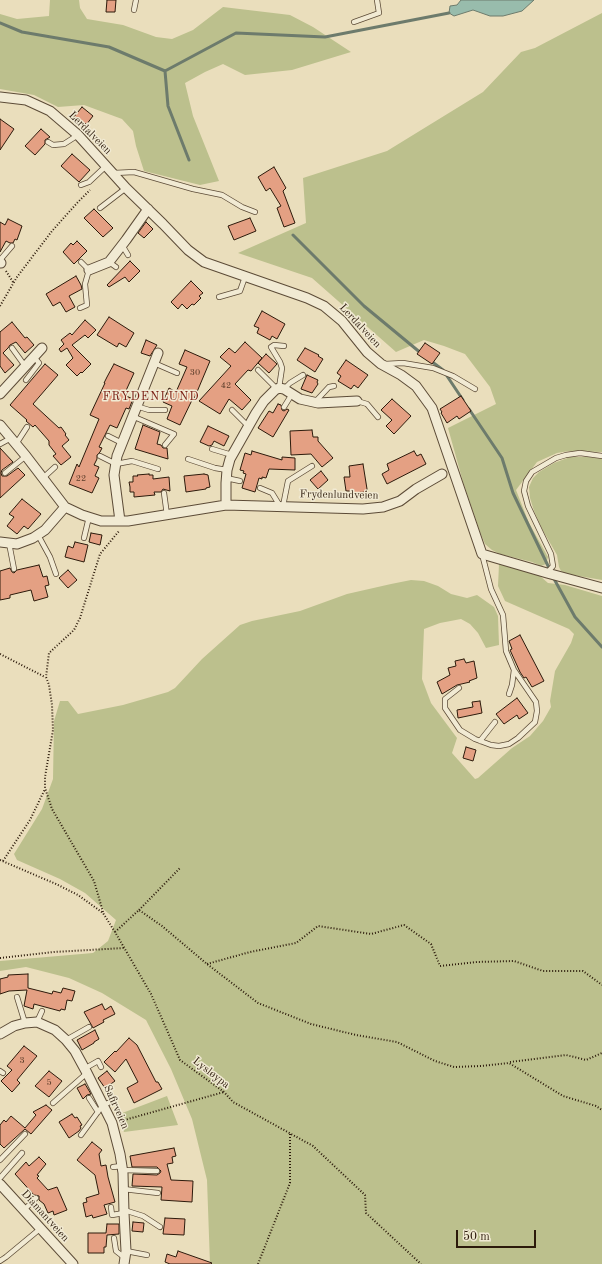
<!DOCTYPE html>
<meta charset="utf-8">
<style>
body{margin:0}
#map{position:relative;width:602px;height:1264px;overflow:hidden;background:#eadebc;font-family:"Old Standard TT",serif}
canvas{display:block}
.scale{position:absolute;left:456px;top:1230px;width:80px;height:18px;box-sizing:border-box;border:2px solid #2c1a0b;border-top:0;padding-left:5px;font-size:12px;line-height:14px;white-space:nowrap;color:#2c1a0b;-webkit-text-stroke:3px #f1ead3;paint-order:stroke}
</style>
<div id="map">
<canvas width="602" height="1264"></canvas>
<div class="scale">50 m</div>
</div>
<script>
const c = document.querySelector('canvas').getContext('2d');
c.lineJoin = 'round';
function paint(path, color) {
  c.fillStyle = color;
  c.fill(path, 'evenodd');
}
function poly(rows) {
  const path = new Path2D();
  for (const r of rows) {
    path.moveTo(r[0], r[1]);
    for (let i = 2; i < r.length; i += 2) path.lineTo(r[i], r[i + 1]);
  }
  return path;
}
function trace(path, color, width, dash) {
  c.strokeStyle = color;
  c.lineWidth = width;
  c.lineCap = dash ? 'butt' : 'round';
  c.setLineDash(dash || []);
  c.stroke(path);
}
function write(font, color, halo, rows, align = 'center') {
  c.font = font + ' "Old Standard TT",serif';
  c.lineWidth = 3;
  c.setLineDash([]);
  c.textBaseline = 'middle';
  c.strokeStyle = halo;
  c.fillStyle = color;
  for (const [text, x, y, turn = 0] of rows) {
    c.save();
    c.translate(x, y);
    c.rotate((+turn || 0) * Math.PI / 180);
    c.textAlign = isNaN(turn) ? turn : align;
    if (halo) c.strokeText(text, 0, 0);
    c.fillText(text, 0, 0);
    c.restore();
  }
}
const green = poly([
 [50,0,79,0,80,8,87,19,123,25,156,37,172,39,193,30,223,7,290,15,313,27,351,52,292,70,245,75,223,64,205,72,185,83,193,116,219,181,200,185,144,171,136,146,133,131,122,119,84,105,58,107,34,95,0,89,0,14,17,19,49,16],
 [602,13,602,452,569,451,557,453,537,462,516,490,529,523,548,557,546,564,541,566,532,562,500,554,492,550,485,544,480,532,463,482,448,428,496,404,490,387,465,354,444,346,424,340,396,352,312,278,238,253,306,223,303,178,387,151,483,92,521,52,535,48],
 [570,457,588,457,602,459,602,580,567,574,561,571,559,567,557,555,542,529,534,511,530,498,529,487,533,478,539,472,554,463],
 [499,564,540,576,548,583,565,585,602,596,602,1264,210,1264,207,1180,192,1119,171,1069,146,1020,102,993,69,978,26,967,0,971,0,961,93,953,108,941,116,920,85,893,60,879,17,860,14,854,42,809,53,779,54,721,60,701,68,701,78,714,123,705,168,692,175,688,202,659,240,625,252,621,300,611,347,594,391,584,411,580,424,581,438,586,451,594,467,598,477,595,494,607,498,616,499,645,486,648,478,633,470,624,461,619,440,623,424,629,422,679,431,703,457,738,452,753,475,779,478,778,512,748,530,736,543,721,551,707,550,701,555,671,571,643,574,634,569,629,505,601,498,586],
 [167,1096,178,1125,124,1132,117,1115]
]);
const water = poly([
 [461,0,534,0,522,11,503,16,490,16,473,10,454,16,449,13,450,6,457,5,461,0]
]);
const stream = poly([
 [0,23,22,32,109,47,165,71,168,106,189,160],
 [165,71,236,33,325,37,449,13],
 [293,235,364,306,422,354],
 [431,361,443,370,463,400],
 [469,409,502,458,513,493,550,570],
 [553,577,575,617,602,647]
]);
const building = poly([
 [107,0,116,0,115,12,106,12,107,0],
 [82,107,93,116,86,125,85,123,83,126,73,118,82,107],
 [0,119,14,129,0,150,0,119],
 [41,129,50,137,45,140,45,144,35,155,25,146,41,129],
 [72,154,90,170,79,182,61,166,72,154],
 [274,167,286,188,283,191,295,223,284,227,277,208,281,206,270,188,266,191,258,177,274,167],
 [94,209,113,228,103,237,84,218,94,209],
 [250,218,256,231,234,240,228,226,250,218],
 [8,219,22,226,17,240,15,239,13,243,10,243,6,241,0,252,0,222,5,225,8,219],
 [146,222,153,229,144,238,138,233,146,222],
 [77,241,87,251,74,264,63,252,71,243,73,245,77,241],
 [130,261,140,271,129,282,125,277,109,287,107,285,130,261],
 [76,276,81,285,82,289,69,296,75,307,66,312,60,302,53,306,46,294,76,276],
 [191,281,203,293,199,296,201,298,194,305,192,304,187,309,182,304,178,309,171,302,191,281],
 [262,311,285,324,277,339,272,336,270,340,257,333,259,328,254,326,262,311],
 [109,317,134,333,126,347,119,343,117,347,97,335,109,317],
 [85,320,96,330,88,338,85,335,72,345,91,364,82,373,81,372,77,376,66,365,73,358,67,348,61,352,59,349,64,344,61,340,70,333,72,335,85,320],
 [12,322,25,338,27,337,34,345,25,353,16,342,10,345,8,348,3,353,14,365,5,373,0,366,0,332,12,322],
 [146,340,157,345,150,356,141,353,146,340],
 [245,342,262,358,251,371,248,370,235,384,251,400,242,410,229,399,220,414,199,401,231,366,220,357,229,348,235,353,245,342],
 [425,343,440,353,432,364,417,354,425,343],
 [305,348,319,355,318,356,323,359,315,372,297,360,305,348],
 [185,350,210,361,194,399,193,398,180,425,167,419,172,406,163,402,169,388,176,392,187,367,179,364,185,350],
 [266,354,277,364,269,373,258,363,266,354],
 [346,360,368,375,358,388,354,385,351,389,338,381,341,376,337,373,346,360],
 [45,364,58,375,33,404,59,428,61,427,66,434,65,435,69,440,62,446,71,457,61,465,53,456,56,454,49,445,49,441,35,425,33,427,26,421,27,420,10,405,45,364],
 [114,364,134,373,124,395,133,399,129,409,126,408,117,428,110,425,99,447,102,448,100,452,97,455,97,459,94,465,99,467,95,476,99,478,92,493,69,484,77,464,79,467,99,419,90,415,105,383,104,383,107,377,114,364],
 [307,375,318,380,317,382,318,384,312,393,301,389,307,375],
 [461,396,471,411,459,419,457,416,447,423,441,413,442,412,440,409,461,396],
 [392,399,411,416,394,434,386,426,392,420,381,410,392,399],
 [278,404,281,405,282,410,284,411,287,409,289,410,273,437,258,428,269,411,273,413,278,404],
 [143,425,160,432,157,444,161,445,163,448,167,448,168,459,135,449,143,425],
 [208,426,229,436,224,446,214,441,212,445,209,446,200,442,208,426],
 [312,430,313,437,318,437,318,441,333,458,322,467,311,454,291,455,290,431,312,430],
 [0,448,13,462,2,470,1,473,2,476,7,476,18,468,25,475,0,498,0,448],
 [252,451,282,460,282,457,295,458,295,470,269,469,266,478,262,477,262,479,259,478,255,492,242,488,246,474,243,473,244,471,240,470,245,453,251,455,252,451],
 [414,451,417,456,421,454,426,464,387,484,382,474,389,470,387,464,414,451],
 [363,464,367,489,366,492,352,493,352,491,346,491,344,477,350,477,349,466,363,464],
 [321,471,328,480,318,489,310,480,321,471],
 [149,474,149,475,153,475,153,479,169,477,170,491,163,489,161,492,154,492,155,495,134,497,134,492,130,492,130,487,129,482,133,482,133,476,138,476,137,475,149,474],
 [204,474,208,475,210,487,206,488,206,489,186,492,184,476,204,474],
 [22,499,41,514,28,529,24,526,17,534,7,526,14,517,9,514,22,499],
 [91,533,102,535,100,545,89,542,91,533],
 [75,542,88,545,84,562,65,557,68,546,73,548,75,542],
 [39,565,43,577,47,576,49,585,45,586,48,597,34,601,31,590,10,595,10,598,0,600,0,571,10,568,12,572,14,573,17,570,39,565],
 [68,570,77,580,68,588,59,578,68,570],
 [520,635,544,681,532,687,526,677,524,678,520,672,510,650,512,649,509,641,520,635],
 [464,659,466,663,474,661,477,678,469,681,470,682,457,685,442,694,437,682,450,675,448,668,456,666,455,661,464,659],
 [517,698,528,713,519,719,517,715,504,724,496,714,517,698],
 [480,701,482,713,458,718,457,710,473,707,472,702,480,701],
 [466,747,476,750,473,761,463,758,466,747],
 [28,974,28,988,52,994,53,991,61,993,63,988,75,991,72,1001,67,1000,65,1010,61,1009,60,1011,34,1004,33,1009,24,1006,27,990,9,991,0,994,0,979,8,977,8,975,28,974],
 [102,1004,105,1010,111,1006,115,1014,103,1020,104,1022,93,1028,92,1026,84,1012,102,1004],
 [95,1030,99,1039,94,1042,94,1043,82,1050,77,1040,95,1030],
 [129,1038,137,1045,156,1082,158,1082,162,1089,134,1103,127,1088,138,1082,126,1059,115,1072,104,1062,115,1051,116,1052,129,1038],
 [24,1046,37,1056,17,1080,20,1083,12,1092,1,1081,12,1070,7,1066,24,1046],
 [49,1071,62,1081,49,1097,35,1086,49,1071],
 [107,1071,115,1081,105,1088,98,1078,107,1071],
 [85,1084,91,1094,87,1095,83,1099,77,1088,85,1084],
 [46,1105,52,1110,31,1134,25,1129,4,1148,0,1144,0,1125,4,1120,6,1122,11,1116,25,1128,36,1115,33,1112,46,1105],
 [72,1114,75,1118,77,1117,82,1125,80,1126,81,1128,79,1131,69,1138,59,1122,72,1114],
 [92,1142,102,1150,99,1154,101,1166,106,1165,108,1177,115,1202,104,1205,107,1214,93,1218,92,1215,86,1217,83,1203,87,1202,86,1198,99,1194,95,1175,77,1160,92,1142],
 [174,1148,176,1156,172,1157,173,1163,167,1164,171,1180,193,1181,192,1202,161,1200,162,1187,132,1186,133,1174,157,1175,160,1173,161,1171,157,1167,132,1167,130,1156,174,1148],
 [39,1157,46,1164,37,1175,39,1176,37,1178,48,1190,57,1187,67,1210,54,1215,53,1211,48,1213,44,1204,39,1200,39,1196,34,1195,15,1174,26,1162,29,1166,39,1157],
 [165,1218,185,1219,184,1235,163,1234,165,1218],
 [133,1222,144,1223,143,1232,132,1231,133,1222],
 [107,1224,119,1224,119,1234,107,1235,106,1247,104,1247,104,1253,88,1253,88,1233,106,1233,107,1224],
 [178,1251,212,1263,211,1264,170,1264,165,1262,167,1254,176,1257,178,1251]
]);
const path = poly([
 [6,271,13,282],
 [0,306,17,277,52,231,78,202,90,190],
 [0,654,45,677],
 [0,860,56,884,78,895,103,913,115,932,151,994,180,1060,224,1092,233,1102,313,1146,365,1195,366,1213,421,1264],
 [3,861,30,820,45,789],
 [139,910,180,868],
 [103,912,94,881,52,809,45,788,45,777,53,730,52,705,49,685,46,677,49,653,74,630,80,618,100,554,119,531],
 [115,932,139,910,162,926,207,964,258,1003,311,1024,356,1035,397,1042,435,1061,454,1067,481,1066,509,1063,563,1096,596,1106,602,1110],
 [0,958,54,952,124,948],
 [207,964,250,952,296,943,318,926,371,934,404,925,431,944,440,966,477,962,514,961,543,971,583,971,602,985],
 [510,1062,566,1055,586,1060,602,1053],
 [121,1121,224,1092],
 [258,1264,290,1183,290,1133]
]);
const service = poly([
 [134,10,136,0],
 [354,22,379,13,377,0],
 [48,142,53,145,64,144,78,135],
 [114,173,134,172,193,189,222,195,242,207,255,212],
 [81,185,89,182,106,166],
 [100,208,126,188],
 [122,245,128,255],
 [0,260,12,246],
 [109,262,116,267],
 [219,297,240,291,245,277],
 [80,308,87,305,85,284,89,270,81,262],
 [12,348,25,366],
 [154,363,177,373],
 [385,364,403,363,433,368,453,376,475,389],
 [258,370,277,389],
 [26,380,39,363,34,357],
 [279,388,282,368,280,362,271,347,274,345,284,346],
 [284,389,290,383,303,375],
 [357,401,367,404,378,417],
 [315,402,329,387,334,386],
 [136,406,149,410,165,410],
 [284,407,292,394],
 [232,410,248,426],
 [132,416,174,434,165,445],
 [108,436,122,443],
 [0,444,11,438],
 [16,444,27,427],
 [212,449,232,455],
 [100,456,116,464,132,461,158,469],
 [188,459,215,468,227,470],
 [5,473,26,456],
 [43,478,55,467],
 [226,478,240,481],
 [260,488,272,493,280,506],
 [164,493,167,515],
 [283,506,288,481,312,466],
 [38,535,50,557,56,574],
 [84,538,89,517],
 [9,543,14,569],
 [547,573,553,566,551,554,528,506,524,491,526,481,532,472,556,458,566,455,580,453,602,456],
 [459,688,445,699,445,708,460,730,475,739,491,745,499,746,509,744,518,738,535,722,537,711,536,702,514,670,506,651,503,615,491,589,482,554],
 [509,694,512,685,514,670],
 [480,741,495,722],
 [17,997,25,1023],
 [37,1022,42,1011],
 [66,1040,89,1027],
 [84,1069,98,1061,101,1067],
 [0,1071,3,1073],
 [89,1098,98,1112],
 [53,1103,87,1073],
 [81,1135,103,1105,113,1101],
 [0,1160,25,1134],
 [113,1167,122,1166],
 [122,1170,157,1171],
 [0,1178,22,1153],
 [123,1189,158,1193],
 [111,1207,112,1215,124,1213],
 [24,1210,36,1198],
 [124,1210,143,1216,160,1227],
 [114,1238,116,1251,125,1258],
 [126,1251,147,1255],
 [0,1261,6,1257,41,1228]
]);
const minor = poly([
 [0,97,26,100,50,111,78,135,126,188,163,224,188,250,204,262,307,298,324,306,342,321,367,352,381,364,401,375,416,386,432,408,482,554,547,573,602,588],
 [0,262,1,263],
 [89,270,109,262,126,240,148,209],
 [0,394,42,348],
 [0,425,26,456,65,507,82,515,101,521,128,521,226,505,363,509,383,507,400,501,416,489,442,474],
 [226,505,226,483,227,470,230,459,256,413,264,401,275,390,279,388,284,389,300,399,318,403,357,401],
 [120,521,114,475,117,456,158,353],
 [0,542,17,544,33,538,45,530,65,507],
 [0,1034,14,1026,25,1023,37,1022,55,1030,66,1040,75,1051,87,1073,112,1123,120,1154,123,1173,124,1213,126,1251,124,1264],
 [0,1184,73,1264]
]);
const numberNames = [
 ["30",195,373],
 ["42",226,386],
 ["22",81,479],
 ["3",22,1061],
 ["5",49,1083]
];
const streetNames = [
 ["Lerdalveien",90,133,45],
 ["Lerdalveien",360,326,47],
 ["Frydenlundveien",339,495,1],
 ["Lysløypa",211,1073,38],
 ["Safirveien",116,1107,66],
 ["Diamantveien",45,1216,48]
];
const neighbourhoodNames = [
 ["FRYDENLUND",151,397]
];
paint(green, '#bcc08d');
paint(water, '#98bcac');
trace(water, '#6d7b6c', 1);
trace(stream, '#6d7b6c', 3);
paint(building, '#e4a083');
trace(building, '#2c1a0b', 1);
trace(service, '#5c4b37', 6);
trace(minor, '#5c4b37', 11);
trace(path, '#2c1a0b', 2, [1, 2]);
trace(service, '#f1ead3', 4.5);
trace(minor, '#f1ead3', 9);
write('9px', '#5a3c29', null, numberNames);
write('11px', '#2c1a0b', '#f1ead3', streetNames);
c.letterSpacing = '1px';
write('12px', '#7a1f14', '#f1ead3', neighbourhoodNames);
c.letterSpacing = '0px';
</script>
